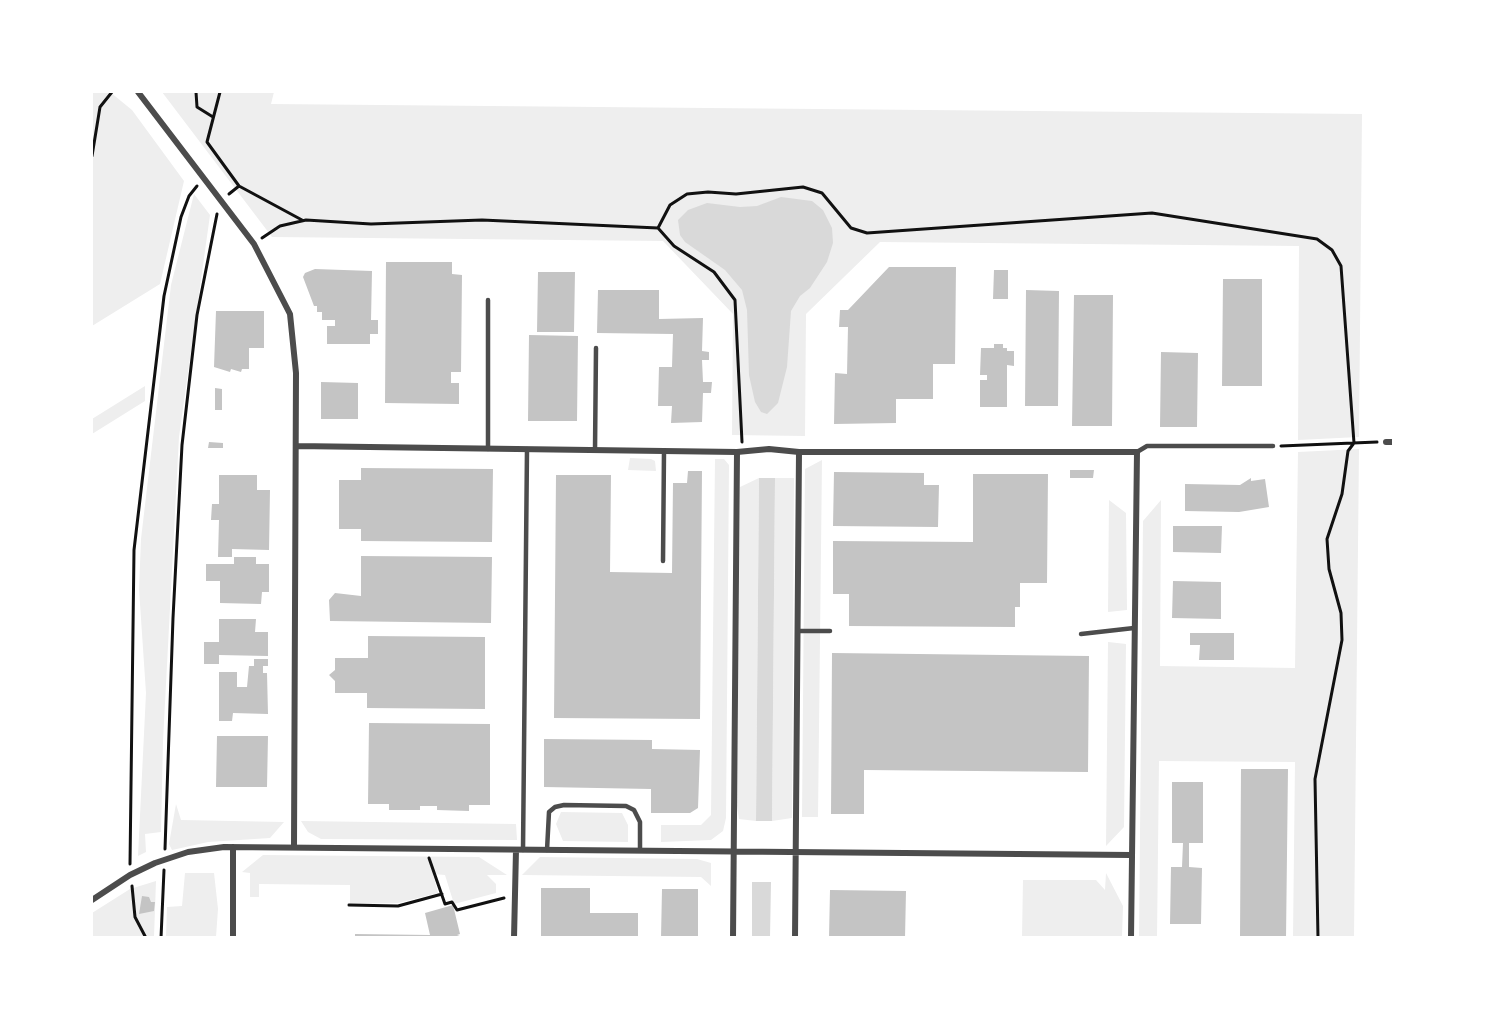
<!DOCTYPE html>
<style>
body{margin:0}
#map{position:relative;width:1485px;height:1029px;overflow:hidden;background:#fff;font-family:"Crimson Pro",serif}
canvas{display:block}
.frame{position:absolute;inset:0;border:93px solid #fff;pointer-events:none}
</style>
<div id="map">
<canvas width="1485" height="1029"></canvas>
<div class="frame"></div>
</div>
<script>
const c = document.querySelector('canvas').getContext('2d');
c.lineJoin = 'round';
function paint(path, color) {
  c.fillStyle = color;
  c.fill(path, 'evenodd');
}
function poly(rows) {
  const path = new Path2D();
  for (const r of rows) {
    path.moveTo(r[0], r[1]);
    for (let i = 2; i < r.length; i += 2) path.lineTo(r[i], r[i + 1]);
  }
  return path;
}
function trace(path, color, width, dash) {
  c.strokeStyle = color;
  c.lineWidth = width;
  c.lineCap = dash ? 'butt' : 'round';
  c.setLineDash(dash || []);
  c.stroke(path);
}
const green = poly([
 [92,92,110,92,132,110,184,181,160,284,92,326],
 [162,92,274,92,271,104,1362,114,1359,437,1298,440,1299,246,880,242,806,314,805,436,732,435,733,314,663,241,272,237],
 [194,194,210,215,179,437,163,741,161,832,145,834,146,852,138,856,146,693,139,589,141,539,171,285],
 [145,386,145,401,92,434,92,419],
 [1359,449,1354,937,1293,937,1295,762,1159,761,1157,937,1139,938,1143,521,1161,500,1160,666,1295,668,1298,452],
 [630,458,651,459,655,461,656,471,628,470],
 [715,459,724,459,729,465,726,818,723,831,711,840,661,842,661,825,701,825,711,815],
 [822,460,818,817,802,817,805,469],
 [759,478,756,821,739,819,737,806,740,487],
 [775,478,794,478,792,818,772,821],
 [1109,500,1126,513,1127,610,1108,612],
 [1108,642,1126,644,1124,827,1106,846],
 [176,804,181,820,284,822,270,838,208,842,172,850,169,844],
 [561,812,622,813,628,825,628,842,563,841,556,824],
 [301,821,516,824,517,840,321,839,308,832],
 [263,855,479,857,507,875,487,875,496,884,496,893,454,904,445,875,433,874,438,893,398,903,350,904,350,885,259,884,259,897,250,897,250,873,242,872],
 [540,857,697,859,711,863,711,886,701,877,522,875],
 [185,873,214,873,218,909,216,937,166,937,167,907,182,906],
 [1106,873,1123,906,1122,937,1022,937,1023,880,1096,880,1105,890],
 [156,881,154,937,92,938,92,913,130,889]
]);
const water = poly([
 [781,197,812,201,823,210,832,228,833,243,827,262,810,288,800,296,791,311,787,367,778,403,767,414,761,412,755,402,749,375,747,310,742,290,725,270,685,242,680,235,678,220,688,210,707,203,740,207,757,206],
 [759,478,775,478,772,821,756,821],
 [752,882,771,882,770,937,752,937]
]);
const building = poly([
 [386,262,452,262,452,274,462,275,461,372,451,372,451,383,459,383,459,404,385,403],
 [889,267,956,267,955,364,933,364,933,399,896,399,896,423,834,424,835,373,847,374,848,327,839,327,840,310,848,310],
 [315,269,372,271,371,320,378,320,378,334,370,334,370,344,327,344,327,326,335,326,335,320,322,320,322,312,317,312,317,306,314,306,303,277,305,273],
 [994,270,1008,270,1008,299,993,299],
 [538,272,575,272,574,332,537,332],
 [1223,279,1262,279,1262,386,1222,386],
 [598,290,659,290,659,319,703,318,702,351,709,352,709,360,702,360,703,382,712,382,711,393,703,393,702,422,671,423,672,406,658,406,659,367,672,367,673,334,597,333],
 [1026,290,1059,291,1058,406,1025,406],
 [1074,295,1113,295,1112,426,1072,426],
 [216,311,264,311,264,348,249,348,249,369,242,369,241,372,231,369,230,372,214,367],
 [529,335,578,336,577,421,528,421],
 [994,344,1003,344,1003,348,1007,348,1007,351,1014,351,1014,366,1007,365,1007,407,980,407,980,380,987,380,987,375,980,375,981,348,994,348],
 [1161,352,1198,353,1197,427,1160,427],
 [321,382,358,383,358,419,321,419],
 [215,388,222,389,222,410,215,410],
 [209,442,223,443,223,448,208,448],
 [361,468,493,469,492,542,361,541,361,529,339,529,339,480,361,480],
 [1070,470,1094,470,1093,478,1070,478],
 [688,471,702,471,700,719,554,718,556,475,611,475,610,572,672,573,673,483,687,483],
 [834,472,924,473,924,485,939,485,938,527,833,526],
 [973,474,1048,474,1047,583,1020,583,1020,607,1015,607,1015,627,849,626,849,594,833,594,833,541,973,542],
 [219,475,257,475,257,490,270,490,269,550,232,549,232,557,218,557,219,520,211,520,212,504,219,504],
 [1251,478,1251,481,1265,479,1269,507,1239,512,1185,511,1185,484,1240,485],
 [1173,526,1222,526,1221,553,1173,552],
 [361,556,492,557,491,623,330,621,329,600,335,593,361,596],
 [234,557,256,557,256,564,269,564,269,592,262,592,261,604,220,603,220,581,206,581,206,564,234,564],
 [1173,581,1221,582,1221,619,1172,618],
 [219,619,256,619,255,632,268,632,268,656,219,655,219,664,204,664,204,642,219,642],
 [1190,633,1234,633,1234,660,1199,660,1200,645,1190,645],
 [368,636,485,637,485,709,367,708,367,693,335,693,335,681,329,675,335,670,335,658,368,658],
 [832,653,1089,656,1088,772,864,770,864,814,831,814],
 [254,659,268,659,268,666,263,666,263,673,267,673,268,714,233,713,232,721,219,721,219,672,237,672,237,687,247,687,249,666,254,666],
 [369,723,490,724,490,805,469,805,469,811,437,810,437,806,420,806,420,810,389,810,389,804,368,804],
 [217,736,268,736,267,787,216,787],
 [544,739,652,740,652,749,700,750,698,808,690,813,651,813,651,789,544,787],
 [1241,769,1288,769,1286,938,1240,938],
 [1172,782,1203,782,1203,843,1189,843,1189,867,1202,868,1201,924,1170,924,1171,867,1182,867,1183,843,1172,843],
 [541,888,590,888,590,913,638,913,638,938,541,938],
 [662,889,698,889,698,938,661,938],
 [830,890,906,891,905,938,829,938],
 [142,896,149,897,151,902,155,902,154,911,139,914],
 [453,905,460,934,457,935,465,938,355,938,355,934,430,935,425,913]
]);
const path = poly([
 [196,92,197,107,213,117],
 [220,92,207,142,239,186,229,194],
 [92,156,100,107,112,92],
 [239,186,302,220],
 [658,228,670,205,687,194,708,192,736,194,803,187,822,193,851,228,867,233,1152,213,1317,239,1332,250,1341,266,1354,443,1348,451,1342,494,1327,539,1329,569,1341,613,1342,640,1315,779,1318,938],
 [262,238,280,226,306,220,371,224,482,220,658,228,674,246,714,272,735,300,742,442],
 [1281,446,1377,442],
 [165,849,173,618,182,445,197,315,217,214],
 [429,858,445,904,452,902,457,910,504,898],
 [130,864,134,550,164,296,181,217,189,196,197,186],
 [132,886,135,917,146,938],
 [349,905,398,906,442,894],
 [161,938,164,870]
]);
const service = poly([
 [488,449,488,300],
 [595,450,596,348],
 [1137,452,1147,446,1273,446],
 [663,561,664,451],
 [798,631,830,631],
 [1081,634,1134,628],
 [523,850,527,449],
 [547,850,549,812,555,807,564,805,626,806,634,810,640,822,640,850]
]);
const minor = poly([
 [138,92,254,244,290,314,296,373,294,846],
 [1386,442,1394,442],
 [296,446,737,452,769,449,799,452,1137,452,1131,938],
 [92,900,130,875,155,863,188,852,224,847,1131,855],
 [233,938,233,847],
 [514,938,516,850],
 [733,938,737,452],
 [795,938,799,452]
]);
paint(green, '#eee');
paint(water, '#d9d9d9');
paint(building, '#c4c4c4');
trace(path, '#111', 3);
trace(service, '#4c4c4c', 4.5);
trace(minor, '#4c4c4c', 6);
</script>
